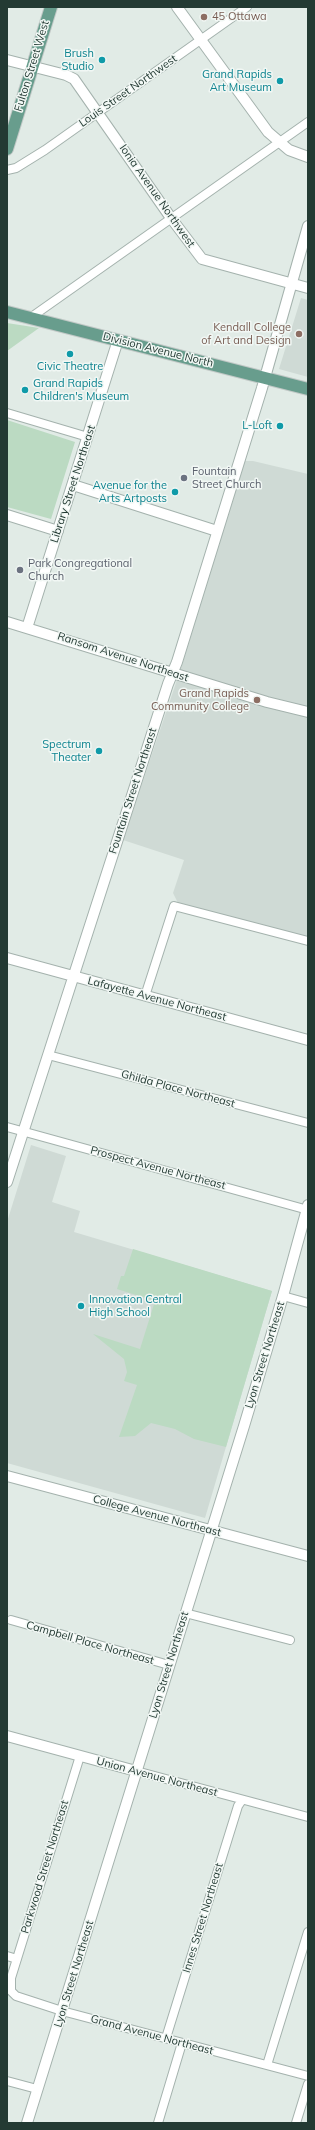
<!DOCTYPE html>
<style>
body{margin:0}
#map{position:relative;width:315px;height:2130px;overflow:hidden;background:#e1ebe6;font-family:Mulish,sans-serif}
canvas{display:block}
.frame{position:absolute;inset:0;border:8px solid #233a33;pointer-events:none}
</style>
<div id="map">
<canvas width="315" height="2130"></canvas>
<div class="frame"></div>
</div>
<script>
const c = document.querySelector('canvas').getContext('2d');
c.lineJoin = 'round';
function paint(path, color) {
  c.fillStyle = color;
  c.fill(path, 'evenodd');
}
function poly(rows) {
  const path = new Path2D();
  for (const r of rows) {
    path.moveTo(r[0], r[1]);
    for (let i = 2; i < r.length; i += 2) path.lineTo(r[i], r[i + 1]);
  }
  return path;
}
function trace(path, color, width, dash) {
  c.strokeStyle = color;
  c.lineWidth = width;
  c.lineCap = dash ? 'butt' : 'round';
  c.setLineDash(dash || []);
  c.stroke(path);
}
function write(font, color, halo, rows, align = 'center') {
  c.font = font + ' Mulish,sans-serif';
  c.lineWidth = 3;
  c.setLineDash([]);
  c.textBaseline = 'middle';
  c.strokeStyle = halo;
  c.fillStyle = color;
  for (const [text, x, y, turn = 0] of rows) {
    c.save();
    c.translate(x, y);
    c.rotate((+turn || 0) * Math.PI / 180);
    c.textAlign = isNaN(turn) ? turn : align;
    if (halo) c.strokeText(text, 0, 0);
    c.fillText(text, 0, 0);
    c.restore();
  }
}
const built = poly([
 [301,298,308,300,308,377,279,369],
 [245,461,253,461,308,474,308,937,178,903,173,893,184,860,123,840,181,668],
 [31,1145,66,1156,52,1202,80,1211,74,1232,272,1291,205,1518,7,1463,7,1222]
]);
const green = poly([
 [7,323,39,328,7,351],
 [7,420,75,442,51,519,7,507],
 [133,1249,272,1291,226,1447,194,1439,175,1429,151,1423,135,1436,119,1437,137,1385,124,1381,127,1372,124,1359,93,1334,140,1349,155,1301,117,1289,121,1276,124,1276]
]);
const minor = poly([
 [7,170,16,168,45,150,247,7],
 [30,318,308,122],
 [7,413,88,437],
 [145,996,174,906,308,941],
 [48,1055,308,1123],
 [7,1127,308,1210],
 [283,1296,308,1303],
 [185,1613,290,1640],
 [11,1620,169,1665],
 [80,1756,11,1978,11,1991,16,1996,62,2011,308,2076],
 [136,1771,308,1817],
 [7,1956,17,1959],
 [166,2038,238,1806,242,1800],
 [267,2065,308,1932],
 [7,2081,37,2089],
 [158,2123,182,2043],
 [296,2123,308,2084]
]);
const tertiary = poly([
 [177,7,268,132,289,150,308,157],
 [7,60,66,75,74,79,171,218,202,259,308,288],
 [73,485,217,531],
 [7,515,58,531],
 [7,622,267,702,308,712],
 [27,628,118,340],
 [7,958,308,1040],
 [7,1182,168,684,177,662,262,388,308,226],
 [7,1476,308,1556],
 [7,1736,136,1771],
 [27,2123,244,1426,283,1296,308,1205]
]);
const primary = poly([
 [7,149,51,7],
 [7,312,308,389]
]);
const markers = [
 [204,17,4,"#8d6e63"],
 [102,60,4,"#0f9aa8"],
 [280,81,4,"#0f9aa8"],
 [299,334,4,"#8d6e63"],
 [70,354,4,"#0f9aa8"],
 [25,390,4,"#0f9aa8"],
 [280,426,4,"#0f9aa8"],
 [184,478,4,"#6b7280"],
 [175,492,4,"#0f9aa8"],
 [20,570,4,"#6b7280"],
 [257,700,4,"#8d6e63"],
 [99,751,4,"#0f9aa8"],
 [81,1306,4,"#0f9aa8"]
];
const educationNames = [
 ["45 Ottawa",212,17,"left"],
 ["Kendall College",291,328],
 ["of Art and Design",291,341],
 ["Grand Rapids",249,694],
 ["Community College",249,707]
];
const cultureNames = [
 ["Brush",94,54],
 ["Studio",94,67],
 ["Grand Rapids",272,75],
 ["Art Museum",272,88],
 ["Civic Theatre",70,367,"center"],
 ["Grand Rapids",33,384,"left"],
 ["Children's Museum",33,397,"left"],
 ["L-Loft",272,426],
 ["Avenue for the",167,486],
 ["Arts Artposts",167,499],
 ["Spectrum",91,745],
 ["Theater",91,758],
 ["Innovation Central",89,1300,"left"],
 ["High School",89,1313,"left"]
];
const streetNames = [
 ["Fulton Street West",32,66,-73],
 ["Louis Street Northwest",128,91,-35],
 ["Ionia Avenue Northwest",157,196,55],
 ["Division Avenue North",158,350,14],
 ["Library Street Northeast",73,484,-72],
 ["Ransom Avenue Northeast",123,657,18],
 ["Fountain Street Northeast",133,791,-72],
 ["Lafayette Avenue Northeast",157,999,15],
 ["Ghilda Place Northeast",178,1089,15],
 ["Prospect Avenue Northeast",158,1168,15],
 ["Lyon Street Northeast",265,1355,-73],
 ["College Avenue Northeast",157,1516,15],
 ["Campbell Place Northeast",90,1643,16],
 ["Lyon Street Northeast",169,1665,-73],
 ["Union Avenue Northeast",157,1777,15],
 ["Parkwood Street Northeast",45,1867,-73],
 ["Innes Street Northeast",203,1918,-73],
 ["Lyon Street Northeast",74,1974,-73],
 ["Grand Avenue Northeast",152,2035,15]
];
const worshipNames = [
 ["Fountain",192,472],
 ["Street Church",192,485],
 ["Park Congregational",28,564],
 ["Church",28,577]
];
paint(built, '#cfdad5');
paint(green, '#bbdac2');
trace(minor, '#a4b2ad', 10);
trace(tertiary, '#a4b2ad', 12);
trace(primary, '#c1c8c6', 14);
trace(minor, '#fff', 8);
trace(tertiary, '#fff', 10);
trace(primary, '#689d8d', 12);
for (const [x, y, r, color] of markers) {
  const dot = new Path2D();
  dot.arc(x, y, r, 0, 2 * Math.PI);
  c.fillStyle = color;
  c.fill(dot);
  trace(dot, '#f1f7f4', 1.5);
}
write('11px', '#785e54', '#f1f7f4', educationNames, 'right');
write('11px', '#0d838f', '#f1f7f4', cultureNames, 'right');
write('11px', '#233a33', '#f1f7f4', streetNames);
write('11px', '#5b616d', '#f1f7f4', worshipNames, 'left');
</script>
